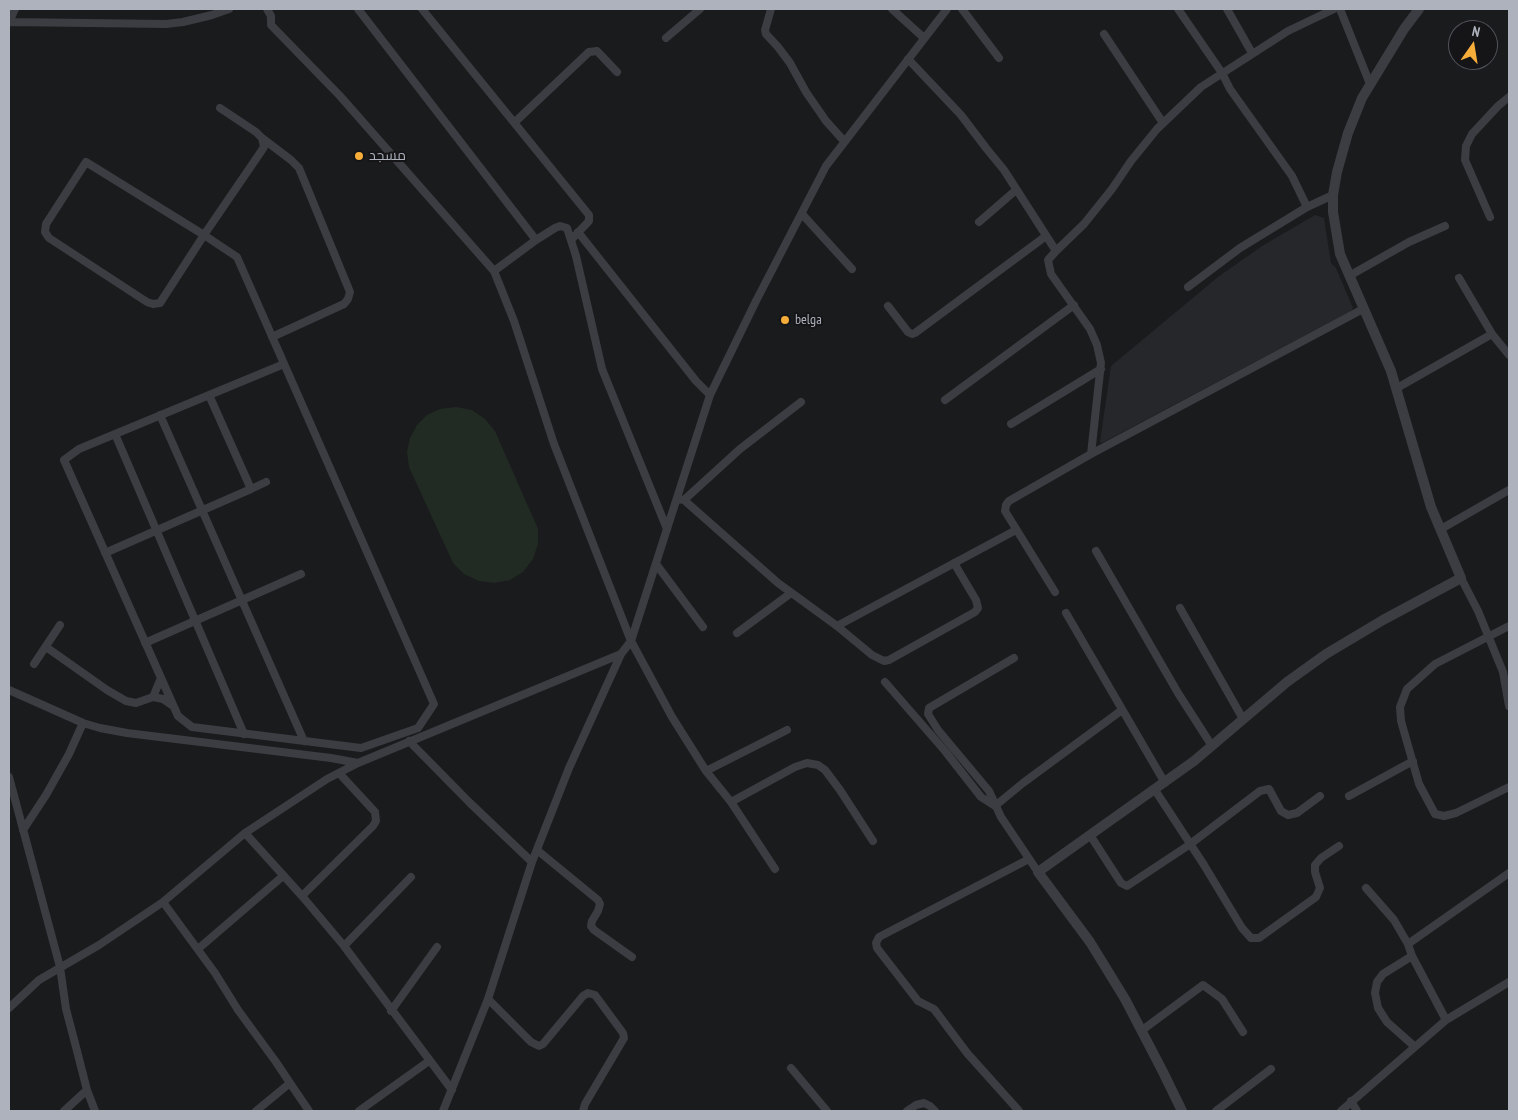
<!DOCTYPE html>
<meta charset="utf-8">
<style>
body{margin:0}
#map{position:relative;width:1518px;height:1120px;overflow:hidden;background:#1a1b1d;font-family:"PT Sans Narrow",sans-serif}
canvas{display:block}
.frame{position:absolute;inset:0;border:10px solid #adb2bc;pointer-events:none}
.north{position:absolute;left:1448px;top:20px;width:50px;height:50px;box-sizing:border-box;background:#151518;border:1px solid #52545a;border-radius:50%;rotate:13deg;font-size:14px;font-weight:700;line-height:20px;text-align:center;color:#adb2bc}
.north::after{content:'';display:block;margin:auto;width:18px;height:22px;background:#f6ad3a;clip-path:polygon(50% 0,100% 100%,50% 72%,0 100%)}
</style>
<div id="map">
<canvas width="1518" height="1120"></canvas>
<div class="frame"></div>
<div class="north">N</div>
</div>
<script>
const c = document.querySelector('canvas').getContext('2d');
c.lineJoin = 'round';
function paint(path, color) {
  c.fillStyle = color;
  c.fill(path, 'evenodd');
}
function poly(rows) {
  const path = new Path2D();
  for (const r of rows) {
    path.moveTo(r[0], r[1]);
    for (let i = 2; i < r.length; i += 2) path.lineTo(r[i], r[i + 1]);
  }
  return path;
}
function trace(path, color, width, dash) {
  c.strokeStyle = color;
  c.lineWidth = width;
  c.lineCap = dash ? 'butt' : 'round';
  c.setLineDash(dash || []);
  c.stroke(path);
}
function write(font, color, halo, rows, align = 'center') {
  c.font = font + ' "PT Sans Narrow",Cairo,sans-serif';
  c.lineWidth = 4;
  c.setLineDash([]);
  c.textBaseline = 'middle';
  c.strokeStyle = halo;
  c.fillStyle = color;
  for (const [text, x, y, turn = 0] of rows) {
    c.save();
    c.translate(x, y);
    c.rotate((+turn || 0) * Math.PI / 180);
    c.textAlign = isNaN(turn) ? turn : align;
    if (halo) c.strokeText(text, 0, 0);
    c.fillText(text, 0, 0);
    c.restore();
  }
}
const built = poly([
 [1315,215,1324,218,1331,263,1336,268,1353,308,1351,311,1102,443,1100,442,1111,366,1218,277,1262,246]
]);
const green = poly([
 [456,407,472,410,485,419,495,431,538,529,538,544,533,559,523,572,510,580,494,583,479,581,464,574,453,563,409,467,407,452,410,438,417,425,427,415,440,409]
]);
const minor = poly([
 [267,9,271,16,271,25,340,96,494,271,514,321,554,444,631,641,672,717,706,771,731,802,775,869],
 [358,9,536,240,494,271],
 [422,9,589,215,589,221,571,240],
 [771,9,765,30,766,34,778,47,790,63,806,92,826,121,844,141],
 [892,9,924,38],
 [962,9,999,58],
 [1178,9,1222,73,1230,89,1292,176,1307,207,1240,248,1188,287],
 [1227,9,1252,53],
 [1340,9,1370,84],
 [9,22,166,24,183,22,212,15,229,9],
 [9,22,15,9],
 [1104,34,1163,123],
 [666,38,700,9],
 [908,59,961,115,986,148,1004,170,1056,251,1084,224,1112,189,1131,161,1157,129,1201,87,1288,31,1334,9],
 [220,108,256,132,262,138,264,147,260,153,204,235,160,303,153,304,147,302,49,238,45,232,46,224,86,162,204,235,237,257,434,704,418,728,361,748,192,727,178,716,64,460,79,449,284,364],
 [515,122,589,52,597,51,617,72],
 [262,138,291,160,299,168,350,292,348,299,344,304,272,337],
 [1307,207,1333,195],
 [802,214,852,269],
 [1490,217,1465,160,1466,146,1472,134,1498,106,1509,97],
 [979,222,1016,190],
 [578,232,696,381,710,395],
 [536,240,555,228,560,226,567,228,576,256,602,369,667,529],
 [1056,251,1048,260,1051,274,1090,329,1097,345,1101,363,1091,454],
 [1349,276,1409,242,1445,226],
 [1459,278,1492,334,1509,355],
 [888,306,908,332,912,334,915,333,1046,236],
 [1397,388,1492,334],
 [945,400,1074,305],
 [160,415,304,741],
 [1011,424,1101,369],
 [115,434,244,734],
 [251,489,266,482],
 [678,499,684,500,778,583,837,626,872,655,884,661,889,660,975,612,978,608,976,600,954,563],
 [684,500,740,449,801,402],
 [1441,529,1509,490],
 [1096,551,1178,693,1212,746],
 [105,553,251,489,209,395],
 [656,564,703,627],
 [1461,578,1478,611,1503,672,1509,706],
 [1055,592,1005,511,1006,505,1009,501,1091,454,1363,309],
 [1180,608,1243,719],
 [1066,613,1165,783],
 [837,626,1016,530],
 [1509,626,1435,664,1407,689,1400,707,1401,721,1419,784,1435,814,1444,816,1456,813,1509,787],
 [737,633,791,593],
 [145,643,301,574],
 [46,647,107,690,126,701,136,703,153,697,161,678],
 [1014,658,929,708,928,714,938,730,989,791,1001,817,1038,872],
 [34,664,60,625],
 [885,682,945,751,981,797,995,806,1023,783,1122,710],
 [9,690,83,723,100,728,127,733,331,758,358,763,621,654,631,641,710,395,756,301,826,166,947,9],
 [153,697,163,699,173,706],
 [409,741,470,803,532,862],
 [706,771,787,730],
 [9,777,60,967,66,1009,76,1047,87,1090,95,1111],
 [1155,790,1204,865,1242,928,1251,938,1259,938,1316,897,1320,888,1315,872,1315,865,1321,858,1339,846],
 [1349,796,1413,761],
 [731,802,795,767,807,763,818,765,825,770,840,790,873,841],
 [23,830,46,795,69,754,83,723],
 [245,833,302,896,344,946,452,1090],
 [1090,835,1121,883,1127,886,1189,845,1260,791,1269,789,1281,811,1288,815,1297,813,1320,796],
 [537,850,598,900,600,904,598,911,592,921,591,926,594,930,632,957],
 [1366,888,1394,920,1408,944,1412,956,1446,1020],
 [302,896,373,826,376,821,375,812,339,773],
 [163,902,215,973,238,1010,276,1062,290,1083,256,1111],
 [1408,944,1509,873],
 [344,946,411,877],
 [198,949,283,876],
 [1412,956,1383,974,1377,982,1375,993,1378,1008,1387,1022,1414,1046],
 [488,999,531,1042,539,1046,543,1044,583,996,588,993,595,995,623,1033,624,1038,585,1104,583,1111],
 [9,1008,39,980,99,945,163,902,245,833,327,779,358,763],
 [391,1011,437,947],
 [1141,1031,1203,985,1222,999,1243,1032],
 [791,1068,827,1111],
 [290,1083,309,1111],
 [1351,1101,1357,1111],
 [64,1111,87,1090],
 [359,1111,429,1061],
 [443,1111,488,999,532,862,569,768,621,654],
 [907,1111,916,1105,924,1103,930,1106,935,1111],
 [1019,1111,967,1053,934,1009,918,1001,877,948,876,943,879,937,1029,859],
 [1216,1111,1271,1069],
 [1341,1111,1446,1020,1509,982]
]);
const tertiary = poly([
 [1182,1111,1163,1072,1125,999,1090,942,1038,872,1194,761,1287,682,1326,654,1383,620,1461,578,1431,507,1391,371,1340,254,1333,212,1333,195,1337,172,1348,133,1362,98,1404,29,1419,9]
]);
const markers = [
 [359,156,5,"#f6ad3a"],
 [785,320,5,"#f6ad3a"]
];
const poiNames = [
 ["مسجد",369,156],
 ["belga",795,320]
];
paint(built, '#26272a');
paint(green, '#222b23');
trace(minor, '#3b3d42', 8);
trace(tertiary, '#3b3d42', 10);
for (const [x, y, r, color] of markers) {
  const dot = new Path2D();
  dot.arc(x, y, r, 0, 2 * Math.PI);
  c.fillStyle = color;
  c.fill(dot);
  trace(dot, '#151518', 2);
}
write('14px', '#adb2bc', '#151518', poiNames, 'left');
</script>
